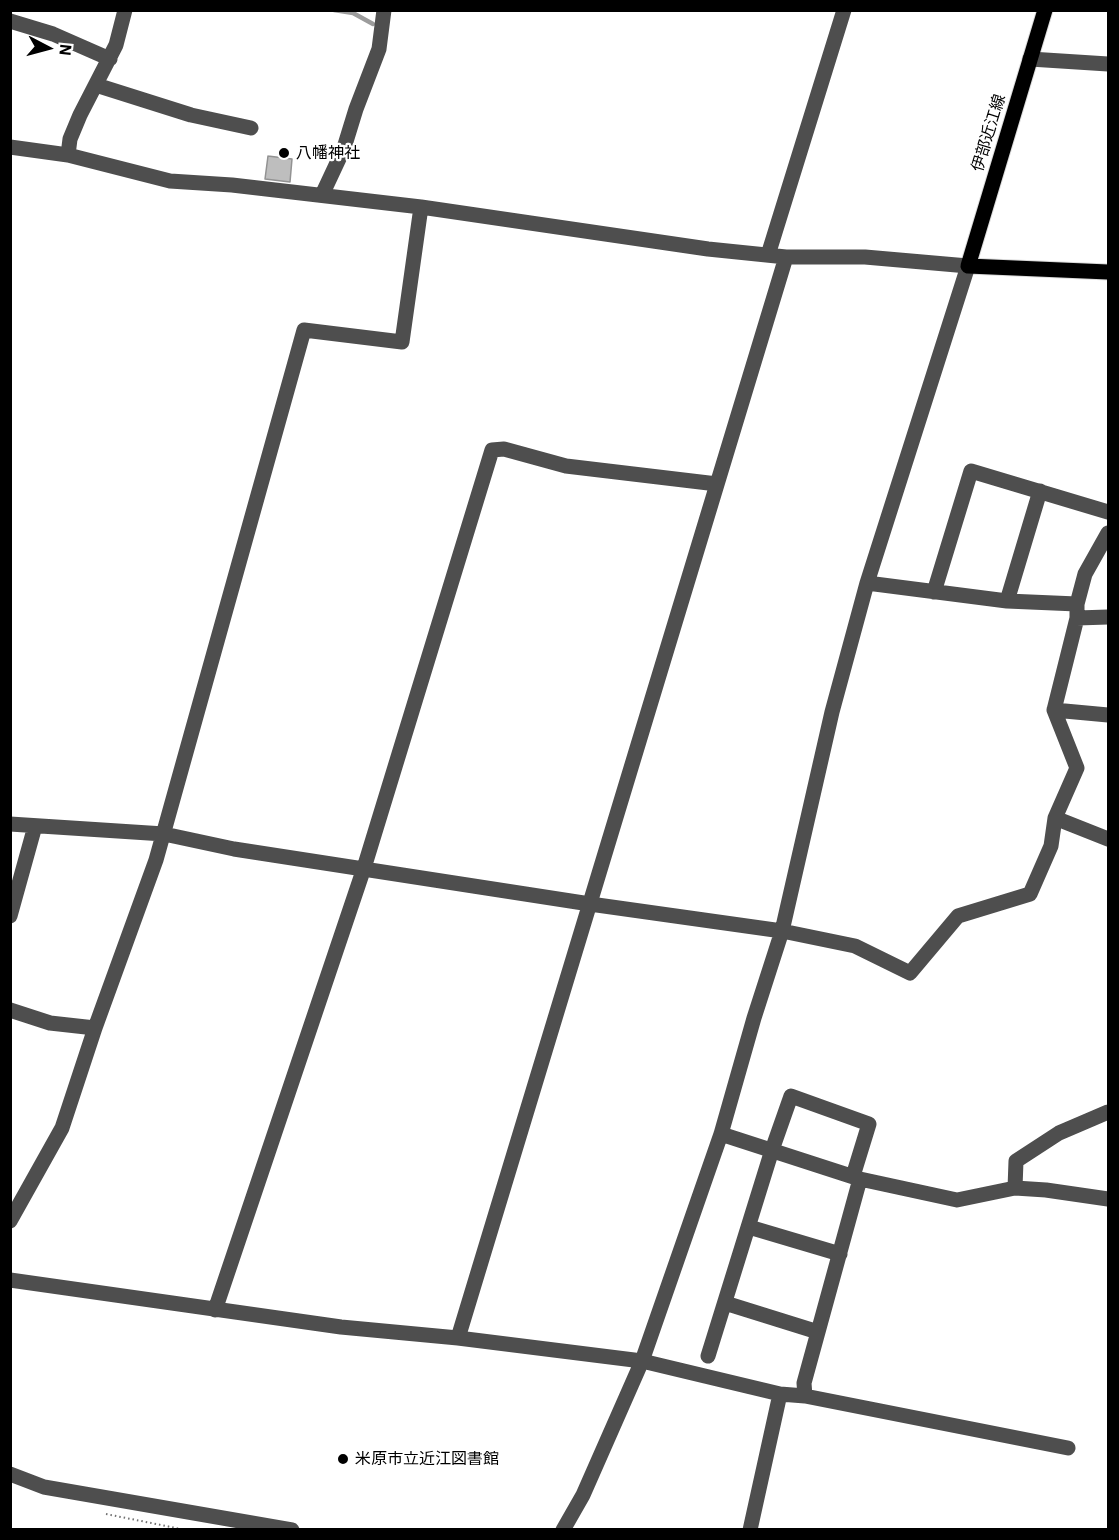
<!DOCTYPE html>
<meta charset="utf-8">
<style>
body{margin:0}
#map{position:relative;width:1119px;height:1540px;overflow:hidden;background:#fff;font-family:"IBM Plex Sans",sans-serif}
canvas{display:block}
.frame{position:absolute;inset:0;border:12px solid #000;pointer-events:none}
.north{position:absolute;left:18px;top:18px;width:60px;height:60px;-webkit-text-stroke:4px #fff;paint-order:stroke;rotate:96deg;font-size:16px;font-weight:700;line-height:24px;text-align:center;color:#000}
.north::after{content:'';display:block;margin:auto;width:21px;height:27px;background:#000;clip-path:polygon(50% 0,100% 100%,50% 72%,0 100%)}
</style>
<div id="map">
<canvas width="1119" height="1540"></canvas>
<div class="frame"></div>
<div class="north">N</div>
</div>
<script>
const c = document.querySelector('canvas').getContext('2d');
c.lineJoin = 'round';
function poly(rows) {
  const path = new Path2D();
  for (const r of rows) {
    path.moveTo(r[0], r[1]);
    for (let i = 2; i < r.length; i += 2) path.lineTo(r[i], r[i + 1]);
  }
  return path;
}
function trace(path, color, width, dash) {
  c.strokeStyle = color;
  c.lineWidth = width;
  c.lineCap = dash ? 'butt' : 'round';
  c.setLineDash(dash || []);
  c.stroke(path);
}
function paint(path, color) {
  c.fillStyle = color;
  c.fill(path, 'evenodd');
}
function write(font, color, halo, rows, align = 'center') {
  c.font = font + ' "IBM Plex Sans","Noto Sans JP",sans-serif';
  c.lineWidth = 4.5;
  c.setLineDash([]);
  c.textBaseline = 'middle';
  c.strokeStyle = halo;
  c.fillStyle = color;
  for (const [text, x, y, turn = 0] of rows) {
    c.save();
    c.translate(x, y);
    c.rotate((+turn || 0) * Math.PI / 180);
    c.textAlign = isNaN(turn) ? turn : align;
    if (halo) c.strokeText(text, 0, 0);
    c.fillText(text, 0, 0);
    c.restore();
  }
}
const stream = poly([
 [334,10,353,13,373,24]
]);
const building = poly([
 [268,156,292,159,290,182,265,179,268,156]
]);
const path = poly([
 [106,1514,186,1530]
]);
const minor = poly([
 [10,21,53,34,110,59],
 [1030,59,1108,64],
 [96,85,191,115,251,128],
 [10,147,68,155,170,181,232,185,421,207,708,249,786,257,865,257,968,266,867,583,832,712,782,931,754,1018,721,1134,642,1361,583,1495,563,1530],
 [68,155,70,139,80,115,116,45,125,10],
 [322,195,344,148,356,109,379,49,384,10],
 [768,255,844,10],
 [867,583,1007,601,1077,604],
 [934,592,971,471,1108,512],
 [1007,601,1040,491],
 [1077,618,1108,617],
 [1054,710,1108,715],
 [1055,818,1108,839],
 [10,824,164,834,234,849,590,904,782,931,855,946,910,973,958,916,1030,894,1051,846,1055,818,1077,768,1054,710,1077,618,1077,604,1085,574,1108,533],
 [10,916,35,826],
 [10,1010,50,1023,95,1028],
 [721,1134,860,1179,957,1200,1015,1188,1046,1190,1108,1199],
 [1015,1188,1016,1161,1059,1133,1108,1112],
 [10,1221,62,1128,95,1028,156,860,304,330,402,342,421,207],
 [749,1227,840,1254],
 [10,1280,341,1327,458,1338],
 [725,1303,818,1332],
 [215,1310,364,868,492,450,504,449,566,466,717,484],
 [708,1356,772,1150,791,1096,869,1124,853,1176],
 [780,1394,805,1396,804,1383,860,1179],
 [805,1396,1068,1448],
 [10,1474,44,1487,292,1530],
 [750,1530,780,1394,642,1361,458,1338,786,257]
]);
const major = poly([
 [1045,10,968,266,1108,272]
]);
const markers = [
 [284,153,6,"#000"],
 [343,1459,6,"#000"]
];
const streetNames = [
 ["伊部近江線",989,133,-73]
];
const poiNames = [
 ["八幡神社",296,153],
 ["米原市立近江図書館",355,1459]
];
trace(stream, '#9c9c9c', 4.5);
paint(building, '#bebebe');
trace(building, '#929292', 1.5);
trace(major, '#dbdbdb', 17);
trace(path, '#707070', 2, [1.5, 3]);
trace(minor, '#4e4e4e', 15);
trace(major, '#000', 15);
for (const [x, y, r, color] of markers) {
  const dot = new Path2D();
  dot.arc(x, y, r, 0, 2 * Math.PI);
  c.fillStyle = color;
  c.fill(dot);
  trace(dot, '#fff', 2);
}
write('16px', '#000', '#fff', streetNames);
write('16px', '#000', '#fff', poiNames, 'left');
</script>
